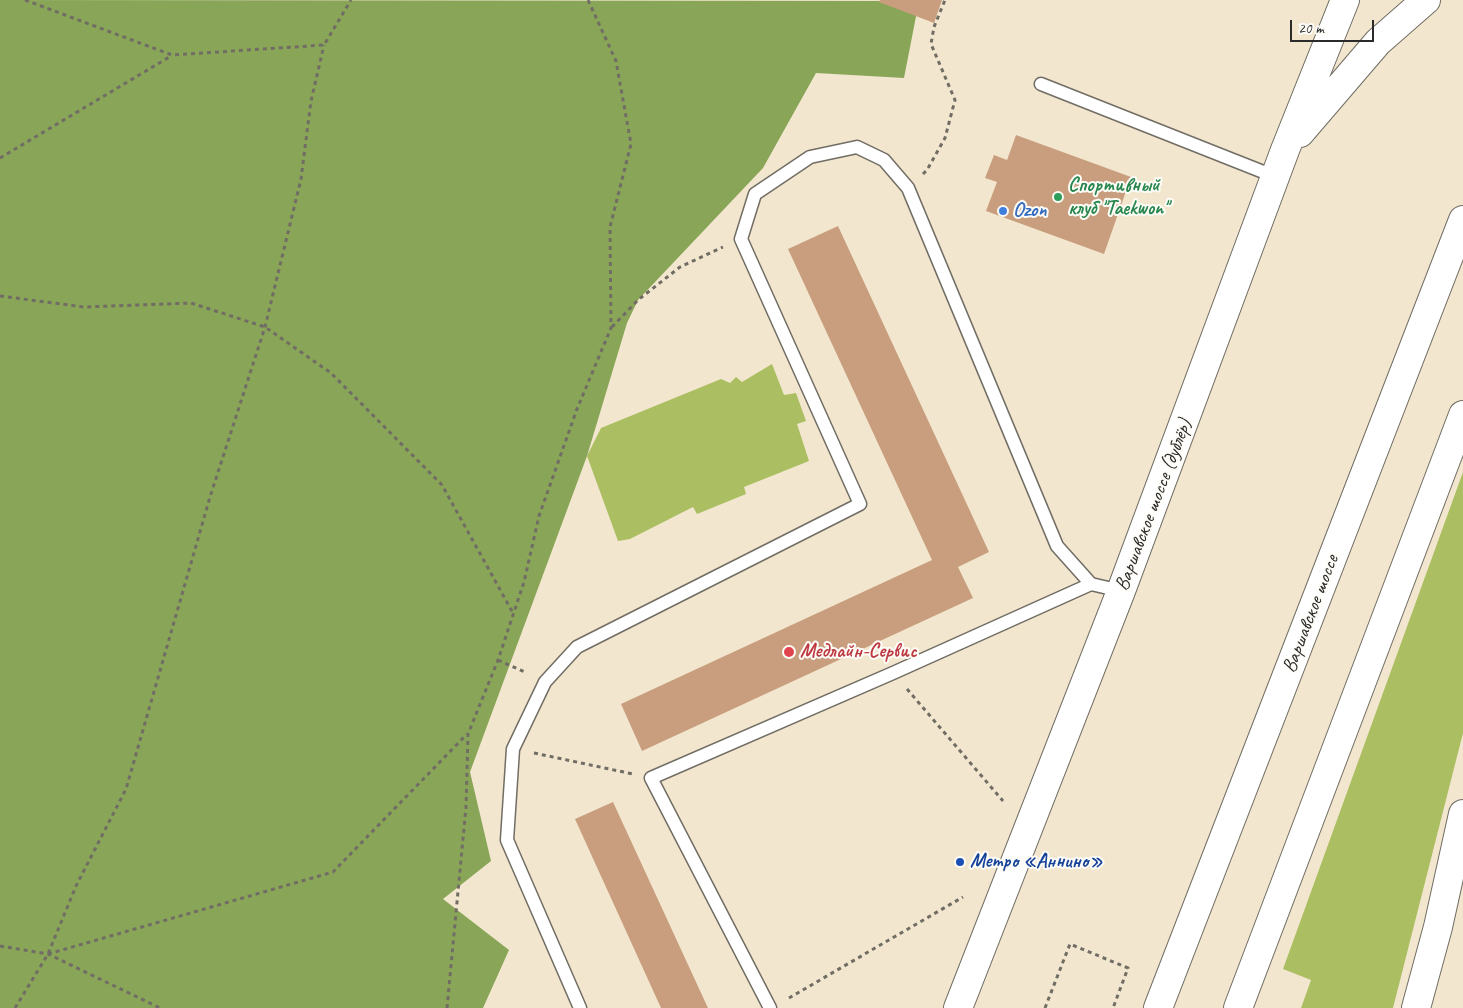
<!DOCTYPE html>
<meta charset="utf-8">
<style>
body{margin:0}
#map{position:relative;width:1463px;height:1008px;overflow:hidden;background:#f2e7ce;font-family:Caveat,sans-serif}
canvas{display:block}
.scale{position:absolute;left:1290px;top:20px;width:84px;height:22px;box-sizing:border-box;border:2px solid #2b2b2b;border-top:0;padding-left:6px;font-size:15px;line-height:18px;white-space:nowrap;color:#2b2b2b;-webkit-text-stroke:4px #fdfcf7;paint-order:stroke}
</style>
<div id="map">
<canvas width="1463" height="1008"></canvas>
<div class="scale">20 m</div>
</div>
<script>
const c = document.querySelector('canvas').getContext('2d');
c.lineJoin = 'round';
function paint(path, color) {
  c.fillStyle = color;
  c.fill(path, 'evenodd');
}
function poly(rows) {
  const path = new Path2D();
  for (const r of rows) {
    path.moveTo(r[0], r[1]);
    for (let i = 2; i < r.length; i += 2) path.lineTo(r[i], r[i + 1]);
  }
  return path;
}
function trace(path, color, width, dash) {
  c.strokeStyle = color;
  c.lineWidth = width;
  c.lineCap = dash ? 'butt' : 'round';
  c.setLineDash(dash || []);
  c.stroke(path);
}
function write(font, color, halo, rows, align = 'center') {
  c.font = font + ' Caveat,sans-serif';
  c.lineWidth = 4;
  c.setLineDash([]);
  c.textBaseline = 'middle';
  c.strokeStyle = halo;
  c.fillStyle = color;
  for (const [text, x, y, turn = 0] of rows) {
    c.save();
    c.translate(x, y);
    c.rotate((+turn || 0) * Math.PI / 180);
    c.textAlign = isNaN(turn) ? turn : align;
    if (halo) c.strokeText(text, 0, 0);
    c.fillText(text, 0, 0);
    c.restore();
  }
}
const green = poly([
 [772,364,784,395,796,393,806,421,797,424,809,461,744,487,746,494,697,514,693,507,630,539,618,541,587,456,601,428,721,379,730,383,736,377,742,382],
 [1463,472,1463,733,1393,1008,1301,1008,1311,980,1283,969]
]);
const forest = poly([
 [0,0,919,1,904,78,816,73,763,168,638,300,627,323,587,456,470,772,491,861,443,899,509,950,483,1008,0,1008]
]);
const building = poly([
 [880,0,942,0,934,23,879,2],
 [1016,135,1131,177,1104,254,986,211,997,182,985,178,994,155,1007,160],
 [838,226,989,552,958,567,973,598,642,751,621,704,932,560,788,249],
 [613,802,708,1008,661,1008,575,819]
]);
const path = poly([
 [25,0,172,55,324,45,351,0],
 [0,158,171,56],
 [923,174,927,170,945,138,955,100,931,44,934,27,945,0],
 [0,296,84,307,191,303,265,327,331,373,442,485,513,613],
 [612,327,638,300,680,267,723,247],
 [498,660,527,673],
 [907,689,1003,801],
 [534,753,633,774],
 [0,946,48,954,160,1008],
 [48,954,333,872,467,734],
 [789,998,963,897],
 [15,1008,48,954,76,886,126,789,210,497,265,327,301,179,311,101,324,45],
 [447,1008,466,807,468,734,498,660,524,582,539,516,577,409,611,328,610,227,631,144,616,61,588,0],
 [1045,1008,1070,944,1128,968,1113,1008]
]);
const lane = poly([
 [1041,84,1276,177],
 [1091,584,1121,591],
 [580,1008,507,840,513,749,545,682,577,647,860,504,741,239,755,194,810,157,857,147,884,160,908,188,1057,546,1091,584,893,673,651,778,770,1008]
]);
const secondary = poly([
 [1300,133,1378,42,1426,0],
 [958,1008,1121,591,1285,150,1345,0],
 [1416,1008,1438,927,1463,814]
]);
const primary = poly([
 [1158,1008,1463,220],
 [1238,1008,1463,415]
]);
const markers = [
 [1058,197,5,"#2e9e5b"],
 [1003,211,5,"#3f7fe0"],
 [789,652,6,"#e0444e"],
 [960,862,5,"#1a4fb4"]
];
const leisureNames = [
 ["Спортивный",1068,186],
 ["клуб \"Taekwon\"",1068,209]
];
const shopNames = [
 ["Ozon",1013,211]
];
const streetNames = [
 ["Варшавское шоссе (дублёр)",1154,505,-69],
 ["Варшавское шоссе",1311,614,-69]
];
const healthNames = [
 ["Медлайн-Сервис",800,652]
];
const transitNames = [
 ["Метро «Аннино»",970,862]
];
paint(green, '#acbe62');
paint(forest, '#89a558');
paint(building, '#c89e7e');
trace(lane, '#716d64', 15);
trace(secondary, '#716d64', 30);
trace(primary, '#716d64', 30);
trace(path, '#716d64', 3, [4, 4]);
trace(lane, '#fff', 12);
trace(secondary, '#fff', 28);
trace(primary, '#fff', 28);
for (const [x, y, r, color] of markers) {
  const dot = new Path2D();
  dot.arc(x, y, r, 0, 2 * Math.PI);
  c.fillStyle = color;
  c.fill(dot);
  trace(dot, '#fdfcf7', 2);
}
write('bold 20px', '#27864d', '#fdfcf7', leisureNames, 'left');
write('bold 20px', '#366cbe', '#fdfcf7', shopNames, 'left');
write('20px', '#2b2b2b', '#fdfcf7', streetNames);
write('bold 20px', '#be3a42', '#fdfcf7', healthNames, 'left');
write('bold 20px', '#164399', '#fdfcf7', transitNames, 'left');
</script>
